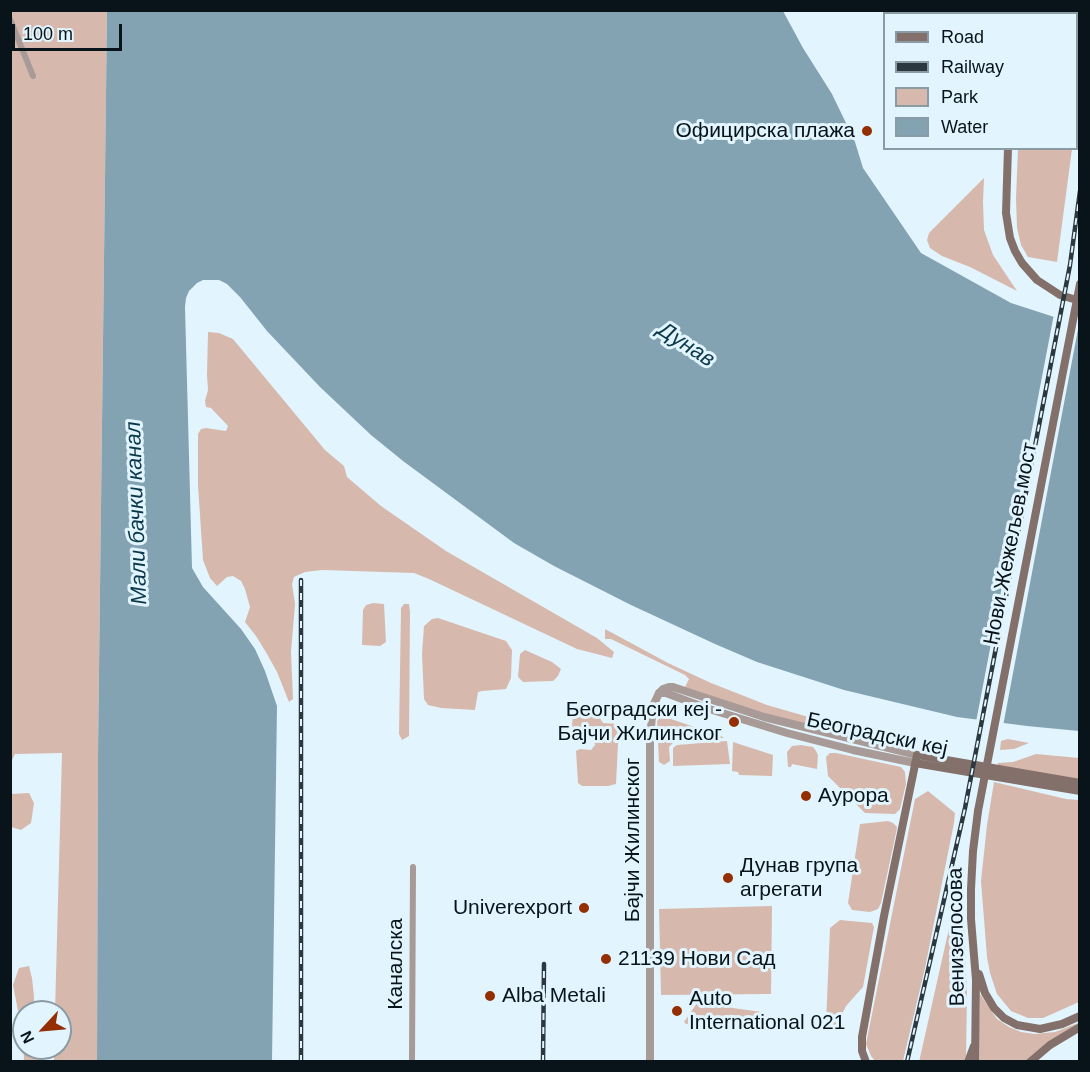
<!DOCTYPE html>
<meta charset="utf-8">
<style>
body{margin:0}
#map{position:relative;width:1090px;height:1072px;overflow:hidden;background:#e2f5fe;font-family:Arial,sans-serif}
canvas{display:block}
.frame{position:absolute;inset:0;border:12px solid #09141a;pointer-events:none}
.legend{position:absolute;left:883px;top:12px;width:195px;height:138px;box-sizing:border-box;background:#e2f5fe;border:2px solid #8b9ba3;margin:0;padding:8px 10px;list-style:none;font-size:18px;color:#09141a}
.legend li{display:flex;align-items:center;gap:12px;height:30px}
.legend b{width:30px;border:2px solid #8b9ba3}
.north{position:absolute;left:12px;top:1000px;width:60px;height:60px;box-sizing:border-box;background:#e2f5fe;border:2px solid #8b9ba3;border-radius:50%;rotate:244deg;font-size:16px;font-weight:700;line-height:24px;text-align:center;color:#09141a}
.north::after{content:'';display:block;margin:auto;width:21px;height:27px;background:#942f04;clip-path:polygon(50% 0,100% 100%,50% 72%,0 100%)}
.scale{position:absolute;left:12px;top:24px;width:110px;height:27px;box-sizing:border-box;border:3px solid #09141a;border-top:0;padding-left:8px;font-size:18px;line-height:21px;white-space:nowrap;color:#09141a;-webkit-text-stroke:4px #e2f5fe;paint-order:stroke}
</style>
<div id="map">
<canvas width="1090" height="1072"></canvas>
<div class="frame"></div>
<ul class="legend">
<li><b style="height:8px;background:#84706a"></b>Road</li>
<li><b style="height:8px;background:#2c383f"></b>Railway</li>
<li><b style="height:16px;background:#d7b8ad"></b>Park</li>
<li><b style="height:16px;background:#84a3b2"></b>Water</li>
</ul>
<div class="north">N</div>
<div class="scale">100 m</div>
</div>
<script>
const c = document.querySelector('canvas').getContext('2d');
c.lineJoin = 'round';
function paint(path, color) {
  c.fillStyle = color;
  c.fill(path, 'evenodd');
}
function poly(rows) {
  const path = new Path2D();
  for (const r of rows) {
    path.moveTo(r[0], r[1]);
    for (let i = 2; i < r.length; i += 2) path.lineTo(r[i], r[i + 1]);
  }
  return path;
}
function trace(path, color, width, dash) {
  c.strokeStyle = color;
  c.lineWidth = width;
  c.lineCap = dash ? 'butt' : 'round';
  c.setLineDash(dash || []);
  c.stroke(path);
}
function write(font, color, halo, rows, align = 'center') {
  c.font = font + ' Arial,sans-serif';
  c.lineWidth = 6;
  c.setLineDash([]);
  c.textBaseline = 'middle';
  c.strokeStyle = halo;
  c.fillStyle = color;
  for (const [text, x, y, turn = 0] of rows) {
    c.save();
    c.translate(x, y);
    c.rotate((+turn || 0) * Math.PI / 180);
    c.textAlign = isNaN(turn) ? turn : align;
    if (halo) c.strokeText(text, 0, 0);
    c.fillText(text, 0, 0);
    c.restore();
  }
}
const green = poly([
 [11,11,107,11,98,753,97,1061,54,1061,54,1048,60,1048,60,1012,55,1012,62,753,15,754,12,760,11,760],
 [1018,149,1072,149,1057,262,1028,257,1021,245,1017,228,1016,198],
 [984,178,983,202,984,230,993,255,1017,291,970,267,942,256,930,248,927,240,929,233],
 [208,332,219,333,233,339,325,450,344,466,347,477,381,506,446,551,597,638,614,652,612,658,577,649,429,579,414,573,322,570,305,572,294,577,292,584,295,604,291,652,293,699,289,702,277,672,267,654,256,636,245,622,250,607,245,589,241,581,233,576,227,577,217,586,210,578,203,560,198,485,198,434,201,429,206,428,226,431,228,426,211,408,206,407,205,401,208,390,207,375],
 [373,603,384,604,386,642,380,646,362,645,363,610,366,605],
 [404,604,409,604,410,612,409,736,402,740,399,734,401,608],
 [438,618,506,641,512,650,511,678,506,689,482,691,478,692,475,710,441,708,428,705,424,699,422,654,424,626,432,619],
 [605,629,668,663,711,683,767,705,857,731,898,740,889,744,883,744,759,712,685,687,689,679,685,675,611,639,605,639],
 [525,650,552,662,561,669,558,676,553,681,523,682,518,677,520,654],
 [598,715,603,723,619,724,616,784,608,786,582,786,578,783,576,751,580,749,591,750,595,745,593,736,585,730,573,730,572,724,573,717],
 [662,716,721,736,724,738,677,739,669,747,670,761,664,765,659,762,657,721],
 [1008,739,1029,743,1014,749,1000,750,1001,741],
 [727,741,730,764,673,766,673,748,677,745],
 [733,742,773,755,772,776,739,775,738,772,732,771],
 [801,745,813,747,816,751,818,755,817,769,792,764,791,767,788,767,787,752,792,746],
 [830,753,836,753,901,767,905,772,906,784,900,809,895,814,865,813,828,776,826,757],
 [1036,754,1079,758,1079,780,997,768,998,763,1013,762],
 [994,782,1066,799,1079,800,1079,1002,1043,1018,1028,1018,1011,1011,997,994,990,973,987,957,981,881,987,825],
 [928,791,955,813,954,823,925,968,903,1061,875,1061,871,1056,866,1044,915,799],
 [29,793,34,803,31,823,21,830,11,827,11,794],
 [888,821,893,823,897,827,896,833,881,903,878,909,870,912,852,910,848,903,860,824],
 [959,884,964,925,967,995,966,1056,964,1061,919,1062],
 [772,906,771,994,661,995,659,909],
 [840,920,872,923,874,927,863,987,846,1006,836,1026,831,1028,826,1024,830,928],
 [29,966,32,978,34,996,34,1012,24,1012,24,1048,39,1048,40,1061,24,1061,23,1037,13,985,19,968],
 [980,994,997,1019,1009,1027,1021,1032,1035,1034,1055,1032,1078,1023,1036,1052,1026,1061,978,1062],
 [697,1003,762,1012,775,1022,776,1030,767,1031,757,1026,708,1023,686,1024,684,1022]
]);
const water = poly([
 [107,11,783,11,803,48,832,94,845,121,855,142,863,168,921,253,1011,303,1079,325,1079,731,1027,726,957,717,844,690,757,662,715,644,631,605,554,566,514,543,403,461,371,435,320,387,267,331,240,297,227,284,219,280,203,280,197,283,189,291,186,298,185,307,192,568,203,587,241,629,255,649,265,671,277,706,272,1061,97,1062,98,753]
]);
const pier = poly([
 [1054,314,1080,322,1079,324,1003,726,976,722]
]);
const minor = poly([
 [10,19,33,76],
 [412,1062,413,867]
]);
const tertiary = poly([
 [659,693,666,693,706,708,787,733,853,750,915,763],
 [650,1062,650,738,653,706,659,693,663,689,669,687,673,687,764,717,917,755]
]);
const secondary = poly([
 [1076,65,1080,67],
 [1008,148,1006,213,1010,238,1015,251,1022,263,1037,280,1060,295,1080,301],
 [915,763,1080,791],
 [979,974,985,993,994,1008,1004,1018,1017,1025,1040,1029,1062,1024,1080,1016],
 [866,1062,862,1051,862,1037,884,916,917,755,1080,783],
 [968,1062,974,1046],
 [975,1062,976,980,971,919,971,889,973,851,978,811],
 [1030,1062,1050,1045,1080,1027]
]);
const rail = poly([
 [301,1062,301,580],
 [543,1062,544,964],
 [907,1062,965,808,1070,265,1080,191]
]);
const secondaryBridge = poly([
 [978,811,1080,284]
]);
const markers = [
 [867,131,6,"#942f04"],
 [734,722,6,"#942f04"],
 [806,796,6,"#942f04"],
 [728,878,6,"#942f04"],
 [584,908,6,"#942f04"],
 [606,959,6,"#942f04"],
 [490,996,6,"#942f04"],
 [677,1011,6,"#942f04"]
];
const poiNames = [
 ["Официрска плажа",855,131,"right"],
 ["Београдски кеј -",722,710,"right"],
 ["Бајчи Жилинског",722,734,"right"],
 ["Аурора",818,796],
 ["Дунав група",740,866],
 ["агрегати",740,890],
 ["Univerexport",572,908,"right"],
 ["21139 Нови Сад",618,959],
 ["Alba Metali",502,996],
 ["Auto",689,999],
 ["International 021",689,1023]
];
const streetNames = [
 ["Нови Жежељев мост",1011,544,-79],
 ["Београдски кеј",877,735,12],
 ["Бајчи Жилинског",633,840,-90],
 ["Венизелосова",957,937,-91],
 ["Каналска",396,964,-90]
];
const waterNames = [
 ["Дунав",686,345,33],
 ["Мали бачки канал",137,513,-92]
];
paint(green, '#d7b8ad');
paint(water, '#84a3b2');
paint(pier, '#e2f5fe');
trace(minor, '#a89a96', 6);
trace(tertiary, '#a89a96', 8);
trace(secondary, '#84706a', 8);
trace(rail, '#2c383f', 4.5);
trace(rail, '#e2f5fe', 2, [7]);
trace(secondaryBridge, '#84706a', 8);
for (const [x, y, r, color] of markers) {
  const dot = new Path2D();
  dot.arc(x, y, r, 0, 2 * Math.PI);
  c.fillStyle = color;
  c.fill(dot);
  trace(dot, '#e2f5fe', 2);
}
write('21px', '#09141a', '#e2f5fe', poiNames, 'left');
write('21px', '#09141a', '#e2f5fe', streetNames);
write('italic 22px', '#0a384a', '#e2f5fe', waterNames);
</script>
